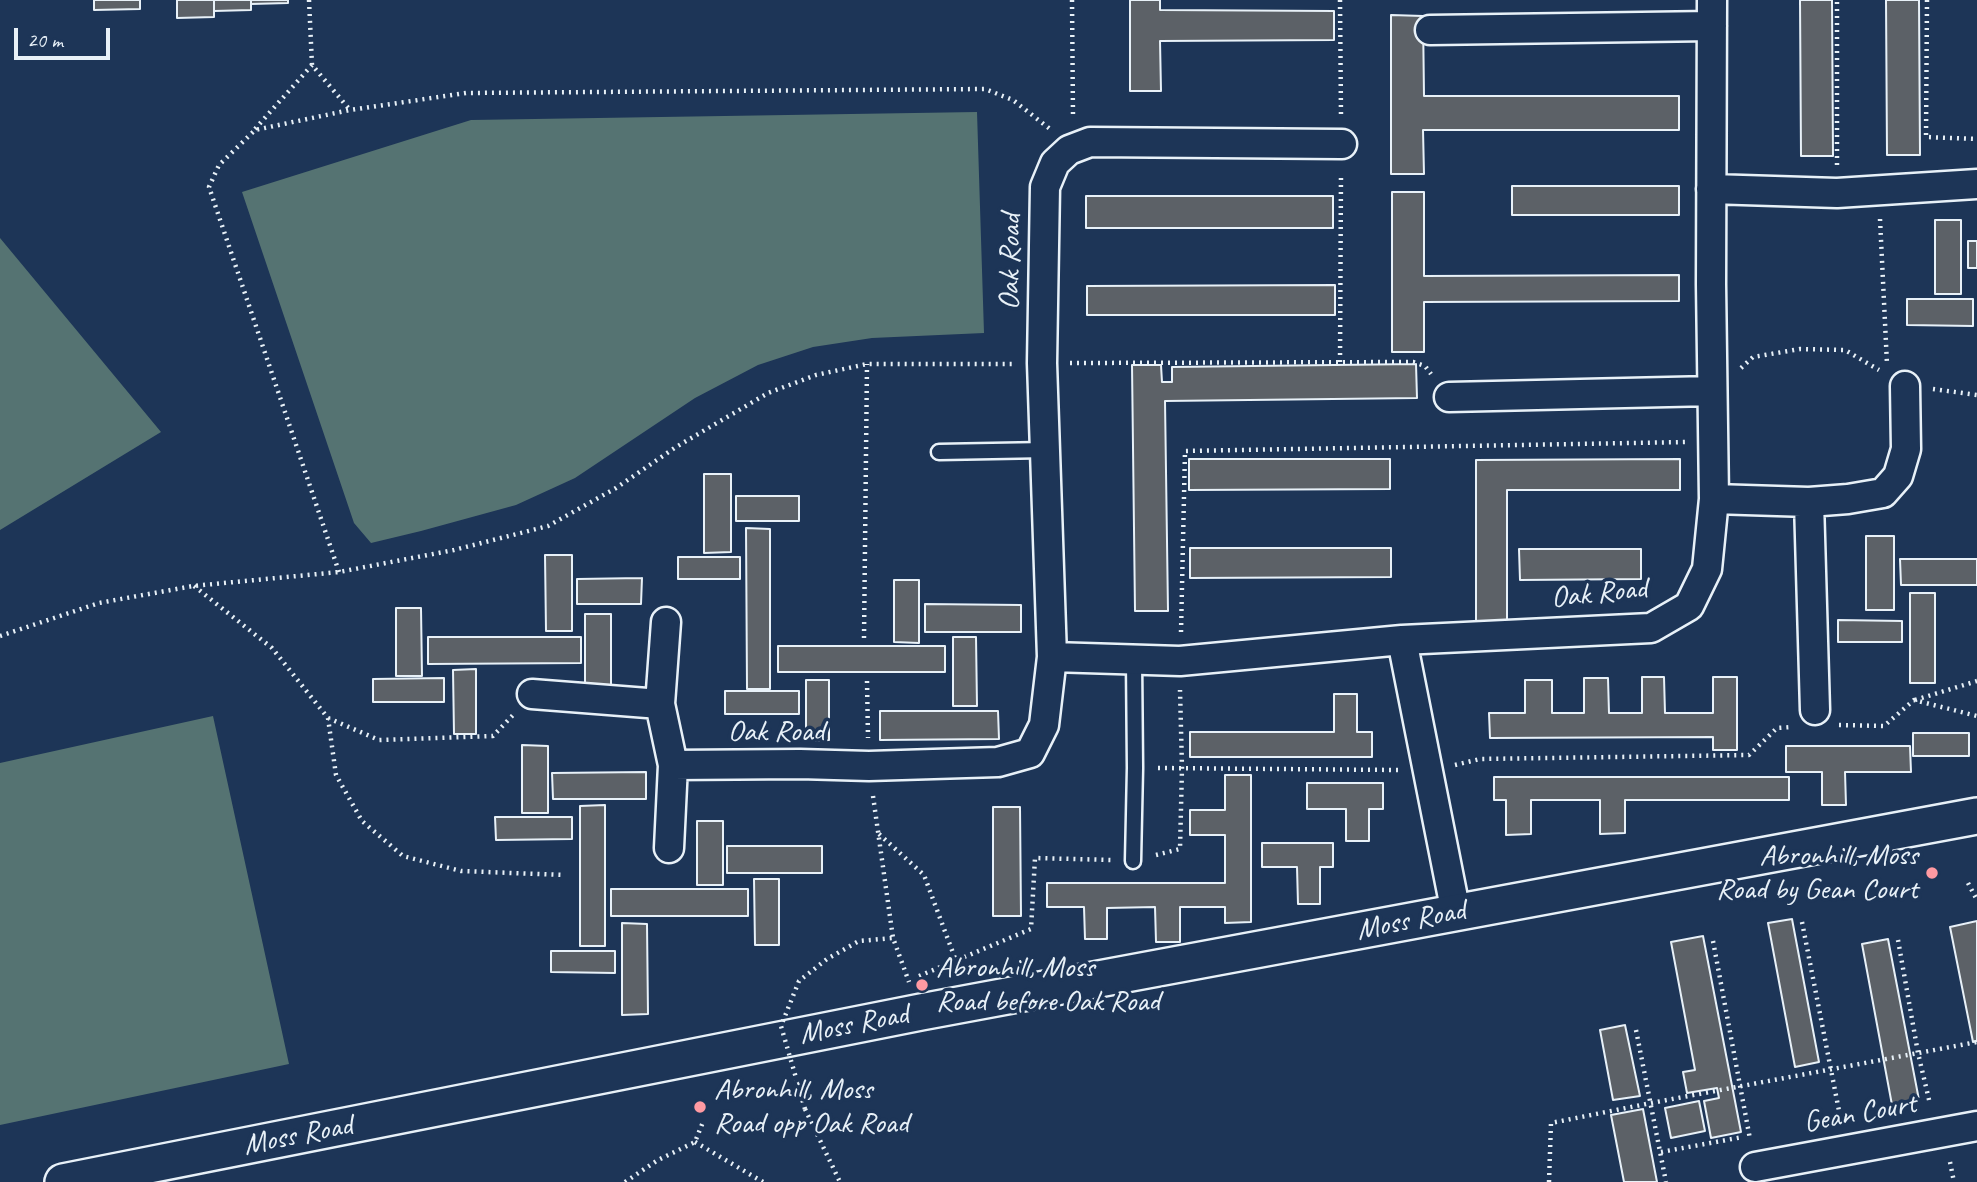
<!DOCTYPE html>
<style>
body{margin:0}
#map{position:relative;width:1977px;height:1182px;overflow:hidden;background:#1d3557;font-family:Caveat,sans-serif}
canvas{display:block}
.scale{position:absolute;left:14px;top:28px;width:96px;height:32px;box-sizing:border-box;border:4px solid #e8f1f8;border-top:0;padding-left:9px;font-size:21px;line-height:24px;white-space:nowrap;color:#e8f1f8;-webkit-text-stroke:5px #1d3557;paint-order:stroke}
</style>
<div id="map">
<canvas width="1977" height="1182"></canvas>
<div class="scale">20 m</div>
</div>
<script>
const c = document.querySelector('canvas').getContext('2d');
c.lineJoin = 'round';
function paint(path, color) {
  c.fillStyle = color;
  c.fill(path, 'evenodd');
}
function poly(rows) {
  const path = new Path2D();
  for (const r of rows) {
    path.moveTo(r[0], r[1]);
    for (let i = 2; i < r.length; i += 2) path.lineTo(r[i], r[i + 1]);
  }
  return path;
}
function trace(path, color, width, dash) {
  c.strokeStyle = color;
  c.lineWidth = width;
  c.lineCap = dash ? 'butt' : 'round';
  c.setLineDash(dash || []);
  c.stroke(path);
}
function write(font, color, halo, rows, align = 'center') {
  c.font = font + ' Caveat,sans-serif';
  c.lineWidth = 7;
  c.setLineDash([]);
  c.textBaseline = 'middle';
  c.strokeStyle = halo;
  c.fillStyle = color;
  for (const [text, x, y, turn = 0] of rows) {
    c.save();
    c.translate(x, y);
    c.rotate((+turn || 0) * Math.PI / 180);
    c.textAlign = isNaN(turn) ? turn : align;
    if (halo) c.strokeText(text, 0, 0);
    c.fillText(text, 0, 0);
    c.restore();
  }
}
const green = poly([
 [977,112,984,333,872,338,813,347,758,365,695,398,575,478,516,505,421,531,371,543,354,523,242,192,471,120],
 [0,238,161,432,0,530],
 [213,716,289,1064,0,1125,0,763]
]);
const building = poly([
 [94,0,140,0,140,9,94,10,94,0],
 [177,0,214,0,214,17,177,18,177,0],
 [214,0,251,0,251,10,214,11,214,0],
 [251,0,288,0,288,3,251,4,251,0],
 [1130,0,1160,0,1160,10,1334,11,1334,40,1160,41,1161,91,1130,91,1130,0],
 [1800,0,1832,0,1833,156,1801,156,1800,0],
 [1886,0,1919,0,1920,155,1887,155,1886,0],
 [1391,15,1423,16,1424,96,1679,96,1679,130,1423,130,1424,174,1391,174,1391,15],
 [1512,186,1679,186,1679,215,1512,215,1512,186],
 [1392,192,1424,192,1424,276,1679,275,1679,301,1424,302,1424,352,1392,352,1392,192],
 [1086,196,1333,196,1333,228,1086,228,1086,196],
 [1935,220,1961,220,1961,294,1935,294,1935,220],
 [1968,241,1977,241,1977,268,1968,268,1968,241],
 [1335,285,1335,315,1087,315,1087,286,1335,285],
 [1907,299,1973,299,1973,326,1907,325,1907,299],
 [1416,364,1417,398,1165,401,1168,611,1135,611,1132,365,1161,365,1162,382,1172,382,1172,367,1416,364],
 [1189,459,1390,459,1390,489,1189,490,1189,459],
 [1680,459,1680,490,1507,490,1507,623,1476,622,1476,460,1680,459],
 [704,474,731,474,731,552,704,553,704,474],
 [736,496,799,496,799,521,736,521,736,496],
 [746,528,770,529,770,689,747,689,746,528],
 [1866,536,1894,536,1894,610,1866,610,1866,536],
 [1190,548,1391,548,1391,577,1190,578,1190,548],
 [1519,549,1641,549,1641,579,1520,580,1519,549],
 [545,555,572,555,572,631,546,631,545,555],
 [678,557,740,557,740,579,678,579,678,557],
 [1900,559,1977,559,1977,585,1901,585,1900,559],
 [642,578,641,604,577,604,577,579,642,578],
 [894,580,919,580,919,643,894,642,894,580],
 [1910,593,1935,593,1935,683,1910,683,1910,593],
 [925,604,1021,605,1021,632,925,632,925,604],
 [396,608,421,608,422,676,396,676,396,608],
 [585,614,611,614,611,698,585,698,585,614],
 [1838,620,1902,621,1902,642,1838,642,1838,620],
 [428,637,581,637,581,663,428,664,428,637],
 [953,637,976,637,977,706,953,706,953,637],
 [778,646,945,646,945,672,778,672,778,646],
 [476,669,476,734,454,734,453,670,476,669],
 [1642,677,1664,677,1665,713,1713,713,1713,677,1737,677,1737,750,1713,750,1713,737,1490,738,1489,713,1525,713,1525,680,1552,680,1552,713,1584,713,1584,678,1608,678,1609,713,1642,713,1642,677],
 [444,678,444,702,373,702,373,679,444,678],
 [806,680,829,680,829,740,806,741,806,680],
 [725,691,799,691,799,714,725,714,725,691],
 [1334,694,1357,694,1357,732,1372,732,1372,757,1190,757,1190,732,1334,732,1334,694],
 [880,711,998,711,999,739,880,740,880,711],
 [1913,733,1969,733,1969,756,1913,756,1913,733],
 [522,745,548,746,548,813,522,813,522,745],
 [1786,746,1910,746,1911,772,1845,772,1846,805,1822,805,1822,772,1786,772,1786,746],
 [646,772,646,799,553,799,552,773,646,772],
 [1225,775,1251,775,1251,922,1225,923,1225,907,1180,907,1180,942,1156,942,1155,907,1107,908,1107,939,1085,939,1084,907,1047,907,1047,883,1225,883,1225,835,1190,835,1190,810,1225,810,1225,775],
 [1494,777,1789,777,1789,800,1625,800,1625,833,1600,834,1600,800,1531,800,1531,834,1506,835,1506,800,1494,800,1494,777],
 [1307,783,1383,783,1383,809,1369,809,1369,841,1346,841,1346,809,1307,809,1307,783],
 [605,805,605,946,580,946,580,806,605,805],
 [993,807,1020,807,1021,916,993,916,993,807],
 [495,817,572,817,572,839,496,840,495,817],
 [697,821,723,821,723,885,697,885,697,821],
 [1262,843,1333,843,1333,867,1320,867,1320,904,1298,904,1297,867,1262,867,1262,843],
 [727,846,822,846,822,873,727,873,727,846],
 [754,879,779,879,779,945,755,945,754,879],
 [611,889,748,889,748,916,611,916,611,889],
 [1792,919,1819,1062,1795,1067,1768,923,1792,919],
 [1977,921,1977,1041,1973,1042,1950,927,1977,921],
 [622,923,647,924,648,1014,622,1015,622,923],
 [1703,936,1741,1132,1711,1138,1704,1101,1719,1098,1717,1088,1687,1093,1683,1072,1695,1070,1671,942,1703,936],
 [1888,939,1919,1100,1892,1105,1862,944,1888,939],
 [551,951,615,951,615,973,551,972,551,951],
 [1625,1025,1640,1096,1613,1100,1600,1030,1625,1025],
 [1699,1101,1705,1131,1671,1138,1665,1108,1699,1101],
 [1643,1109,1657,1182,1624,1182,1611,1115,1643,1109]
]);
const path = poly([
 [309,0,312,65,350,110],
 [1072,0,1073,116],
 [1340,0,1341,116],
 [1927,0,1926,137,1977,139],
 [255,129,312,65],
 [1837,165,1837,0],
 [1880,219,1887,364],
 [1340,362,1341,173],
 [1070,363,1413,362,1425,366,1431,374],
 [1741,368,1753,357,1800,349,1845,350,1879,370],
 [1933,389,1977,395],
 [339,572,209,187,219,165,255,130,350,110,466,93,985,89,1013,100,1050,129],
 [194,586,272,648,328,718,336,775,362,821,403,856,461,871,564,875],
 [1181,632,1185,451,1685,442],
 [0,636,99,603,193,586,339,572,454,550,548,526,616,488,676,447,768,393,816,375,867,364,1012,364],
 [864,638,867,364],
 [867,681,868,738],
 [1915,700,1977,681],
 [328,718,379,740,493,736,513,715],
 [1839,725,1884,726,1914,700,1977,716],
 [1455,765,1480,759,1749,755,1777,728,1792,727],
 [1158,768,1398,770],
 [873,796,893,938,909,982],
 [879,834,924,875,956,961],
 [1156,855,1180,849,1182,768,1180,690],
 [1968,883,1977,900],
 [1802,922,1841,1121],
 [1898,940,1918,1053,1930,1104],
 [1713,941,1750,1139],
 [919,976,1031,929,1035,858,1113,860],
 [1636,1030,1666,1182],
 [805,1109,840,1182],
 [695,1142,763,1182],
 [1661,1152,1743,1137],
 [1950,1162,1954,1182],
 [625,1182,658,1160,695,1142,703,1122],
 [1549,1182,1551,1123,1651,1103,1977,1042]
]);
const service = poly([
 [939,452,1046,450],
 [1133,861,1135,768,1134,661]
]);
const minor = poly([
 [1430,30,1712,26],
 [1711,189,1837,193,1977,184],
 [1449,397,1712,391],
 [1714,499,1809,502,1848,499,1883,493,1898,476,1906,449,1905,386],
 [1809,502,1815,710],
 [666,622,660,704,673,765,669,848],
 [1402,640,1456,913],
 [1052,657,1180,661,1402,640,1651,628,1689,606,1707,569,1714,499,1711,284,1712,0],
 [532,694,660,704],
 [673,765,800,764,869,766,998,762,1030,753,1044,725,1052,657,1042,363,1045,187,1055,163,1069,150,1090,142,1342,144],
 [1755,1167,1977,1126]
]);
const tertiary = poly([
 [63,1182,921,1012,1977,816]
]);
const pathBridge = poly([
 [805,1109,781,1026,799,981,827,959,859,941,893,938]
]);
const markers = [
 [1932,873,7,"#ff9aa2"],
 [922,985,7,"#ff9aa2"],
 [700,1107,7,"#ff9aa2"]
];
const streetNames = [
 ["Oak Road",1011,262,-89],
 ["Oak Road",1599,594,-6],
 ["Oak Road",776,732],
 ["Moss Road",1411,921,-11],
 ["Moss Road",854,1025,-11],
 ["Gean Court",1860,1114,-10],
 ["Moss Road",298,1136,-11]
];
const poiNames = [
 ["Abronhill, Moss",1918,856,"right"],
 ["Road by Gean Court",1918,890,"right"],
 ["Abronhill, Moss",936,968],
 ["Road before Oak Road",936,1002],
 ["Abronhill, Moss",714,1090],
 ["Road opp Oak Road",714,1124]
];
paint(green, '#557372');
paint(building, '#5c6167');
trace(building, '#e8f1f8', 2);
trace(service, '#e8f1f8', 19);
trace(minor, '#e8f1f8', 33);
trace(tertiary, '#e8f1f8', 40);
trace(path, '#e8f1f8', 4.5, [2, 5]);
trace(service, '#1d3557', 14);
trace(minor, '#1d3557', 28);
trace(tertiary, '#1d3557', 35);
trace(pathBridge, '#e8f1f8', 4.5, [2, 5]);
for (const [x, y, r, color] of markers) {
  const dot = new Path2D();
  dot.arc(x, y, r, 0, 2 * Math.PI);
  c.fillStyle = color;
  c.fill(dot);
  trace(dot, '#1d3557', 2.5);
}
write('30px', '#e8f1f8', '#1d3557', streetNames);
write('30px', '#e8f1f8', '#1d3557', poiNames, 'left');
</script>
